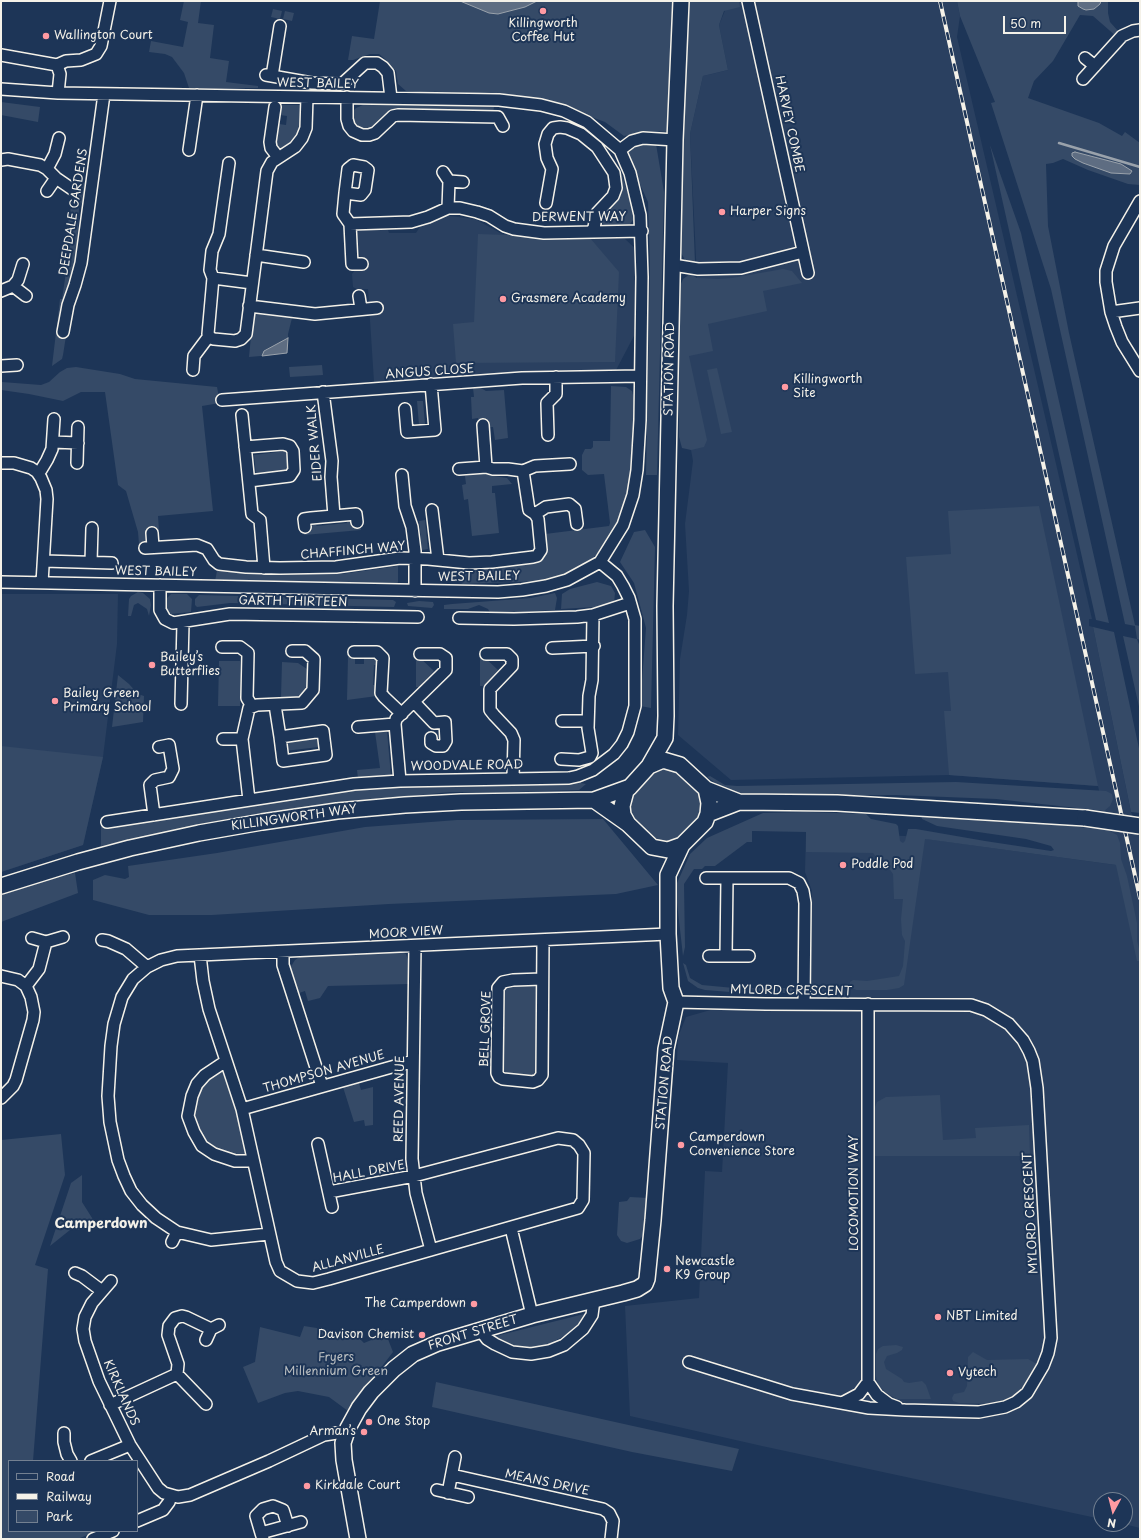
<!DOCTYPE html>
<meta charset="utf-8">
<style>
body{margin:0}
#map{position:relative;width:1141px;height:1540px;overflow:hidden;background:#1d3557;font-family:"Playpen Sans",sans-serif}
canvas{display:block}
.frame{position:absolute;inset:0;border:2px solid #f4f1e8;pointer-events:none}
.legend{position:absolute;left:8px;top:1460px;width:130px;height:72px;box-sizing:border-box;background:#1d3557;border:1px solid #738091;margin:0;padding:5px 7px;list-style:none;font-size:12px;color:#f4f1e8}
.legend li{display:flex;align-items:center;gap:8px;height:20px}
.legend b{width:20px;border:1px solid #738091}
.north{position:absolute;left:1093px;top:1492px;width:40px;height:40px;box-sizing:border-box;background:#1d3557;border:1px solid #738091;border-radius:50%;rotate:187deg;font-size:11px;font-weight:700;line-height:16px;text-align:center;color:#f4f1e8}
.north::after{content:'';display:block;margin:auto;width:14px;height:18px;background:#ff9aa2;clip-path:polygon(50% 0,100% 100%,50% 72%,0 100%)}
.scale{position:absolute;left:1003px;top:16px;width:63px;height:18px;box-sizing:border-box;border:2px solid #f4f1e8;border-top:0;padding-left:5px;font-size:12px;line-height:14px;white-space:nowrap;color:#f4f1e8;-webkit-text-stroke:3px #1d3557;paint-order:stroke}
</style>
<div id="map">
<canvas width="1141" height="1540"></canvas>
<div class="frame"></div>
<ul class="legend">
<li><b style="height:5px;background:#1d3557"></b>Road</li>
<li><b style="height:5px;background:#f4f1e8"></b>Railway</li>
<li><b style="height:11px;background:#354a67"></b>Park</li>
</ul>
<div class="north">N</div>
<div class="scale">50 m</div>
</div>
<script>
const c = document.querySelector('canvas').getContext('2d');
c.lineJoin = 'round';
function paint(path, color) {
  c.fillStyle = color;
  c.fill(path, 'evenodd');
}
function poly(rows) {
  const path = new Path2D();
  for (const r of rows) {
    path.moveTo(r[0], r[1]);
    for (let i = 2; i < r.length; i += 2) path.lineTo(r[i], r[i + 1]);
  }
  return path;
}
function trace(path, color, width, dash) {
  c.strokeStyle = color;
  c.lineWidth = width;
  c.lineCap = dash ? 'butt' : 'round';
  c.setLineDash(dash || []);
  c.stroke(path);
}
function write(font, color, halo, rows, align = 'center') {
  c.font = font + ' "Playpen Sans",sans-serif';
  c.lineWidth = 4;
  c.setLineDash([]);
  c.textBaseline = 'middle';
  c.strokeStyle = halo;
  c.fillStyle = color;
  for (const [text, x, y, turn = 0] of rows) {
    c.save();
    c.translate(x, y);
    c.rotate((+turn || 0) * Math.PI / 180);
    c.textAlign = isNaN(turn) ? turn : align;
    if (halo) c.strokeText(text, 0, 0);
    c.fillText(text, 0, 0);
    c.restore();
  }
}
const built = poly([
 [729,1,957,1,960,16,957,37,1092,619,1089,619,1089,626,1093,627,1131,812,1140,834,1140,1528,1124,1524,1125,1500,1101,1500,1101,1519,762,1446,630,1416,625,1306,699,1298,705,1171,722,1172,728,1063,677,1060,678,1037,686,1017,714,1009,811,1009,812,891,805,872,806,832,905,836,1116,865,1098,786,949,775,731,780,678,735,680,659,687,615,689,591,685,524,693,461,691,450,686,299,697,278,690,134,703,76,728,70,719,25],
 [441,215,475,219,502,234,625,239,640,253,637,330,615,372,500,375,374,382,368,289,357,289,353,287,352,274,363,260,360,258,357,233,363,227,382,227,388,230,389,233,416,233,421,225],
 [1,594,118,594,117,644,103,757,83,845,1,872]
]);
const green = poly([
 [184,1,201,1,198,23,214,25,210,58,229,61,226,82,258,86,258,88,189,88,184,73,172,57,165,54,149,52,151,41,183,47,188,22,180,20],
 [380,1,676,1,671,132,647,131,624,136,605,122,548,101,491,92,478,93,406,91,398,84,396,71,385,59,379,54,370,54,353,60,348,60,352,36,374,39],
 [685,1,739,1,740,7,724,11,719,25,728,70,703,76,690,134,695,263,685,260,680,251],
 [957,1,1108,1,1108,13,1110,22,1119,32,1117,37,1093,16,1080,15,1053,61,1034,81,1028,98,1099,123,1122,136,1125,132,1140,143,1140,185,1128,184,1088,170,1063,159,1053,163,1046,164,1048,226,1069,333,1135,625,1140,626,1140,640,1137,639,1140,647,1140,711,1123,636,1137,639,1135,626,1125,624,1051,289,991,103,995,102,960,16],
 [273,9,282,11,280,19,271,17],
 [285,11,294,13,292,21,283,19],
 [1,102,40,107,38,122,1,115],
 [281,105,301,105,303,109,302,128,297,140,282,151,278,150,275,146,279,124,286,125,287,116,280,115],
 [363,105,488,106,494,107,493,113,490,113,487,110,467,110,466,113,455,112,453,110,432,109,429,112,387,112,370,128,361,131,352,124,351,113,356,108],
 [641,143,656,144,664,192,657,475,646,475,650,263,648,202,626,153],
 [990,145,1021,233,1109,623,1096,620],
 [621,172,633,209,633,220,628,227,607,226,603,224,601,218,605,210,618,196,622,183],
 [87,178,85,198,79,208,77,249,74,268,67,294,66,336,63,355,62,359,52,366,60,299,62,299,66,272,64,271,67,246,66,234,71,207,69,203],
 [478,234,590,238,619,272,615,362,456,363,453,324,474,322],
 [783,269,792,271,802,283,763,291,767,311,708,324,713,351,689,356,707,440,704,447,691,450,682,448,679,437,678,291,683,279,690,274,697,278,718,279,732,278],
 [259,310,293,314,288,334,288,350,276,352,272,355,249,357,253,315],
 [322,365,323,375,290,377,289,367],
 [76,367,120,374,135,379,217,387,220,403,202,406,213,511,158,516,159,531,147,532,147,540,145,544,139,544,138,532,126,491,118,485,105,392,81,392,63,401,29,394,1,390,2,382,41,385,49,382,60,372,67,368],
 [717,368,732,432,721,434,707,370],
 [611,386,626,387,632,391,634,399,631,470,628,491,619,522,604,547,593,558,576,570,561,577,541,581,463,584,455,580,455,568,490,566,538,560,545,557,547,549,545,534,609,526,610,523,604,474,588,475,582,470,582,455,585,449,591,449,593,447,593,441,610,441],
 [473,388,481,388,486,391,504,390,508,438,495,440,493,427,479,428,478,418,472,419,471,397,474,397],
 [417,401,423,401,425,424,419,425],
 [286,451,288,471,256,474,254,455],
 [482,474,507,478,512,484,492,486,492,493,495,493,499,533,472,536,468,499,464,500,462,485,466,484,465,476],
 [1039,506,1098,786,949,775,944,711,951,711,948,672,915,674,906,557,951,554,948,511],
 [348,517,360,523,361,530,304,535,303,529,312,522,317,526,347,523],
 [425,520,428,549,422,550,419,521],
 [645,530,655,547,651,708,640,706,646,628,634,583,620,562,634,532],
 [398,566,398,583,215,581,217,571,342,574],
 [597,582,611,586,615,593,614,603,612,606,561,609,562,594,570,589],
 [138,592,143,593,150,599,151,605,149,616,147,609,138,603,134,605,131,616,128,616,129,599,131,596],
 [555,593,557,598,555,610,491,614,488,609,479,605,468,609,444,609,444,605,452,604,531,598],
 [171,594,187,594,192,599,191,612,171,614,167,612,164,605,166,599],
 [199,595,393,600,396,602,394,607,230,603,197,607,195,605,195,599],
 [419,601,433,602,434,605,432,608,408,606,407,603],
 [1093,627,1114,632,1140,753,1140,813,1131,812],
 [480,655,482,655,498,670,484,686,480,686],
 [416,656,418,656,434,671,420,687,416,687],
 [348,657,355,657,355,664,364,664,364,657,378,657,378,665,374,665,373,685,377,685,377,696,347,700],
 [219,661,240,661,240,706,218,706],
 [282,662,298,663,307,669,307,690,301,697,281,697],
 [118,675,129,684,138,694,144,696,143,722,112,727],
 [387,731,391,776,358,779,357,770,380,768,375,732],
 [317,735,319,747,285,751,284,742,303,740,303,737],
 [1,746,103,757,83,845,1,872],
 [669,765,703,795,700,818,675,842,658,844,629,815,628,798,652,770],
 [710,776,725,785,737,786,956,782,1106,791,1112,794,1113,799,1110,806,1104,811,996,799,946,797,895,795,749,795,736,793,721,787,707,777],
 [575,782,586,784,579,790,515,792,451,792,327,804,213,822,101,846,101,827,261,803,382,787,454,783],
 [806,812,866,814,871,819,896,824,898,826,900,841,903,843,905,841,908,829,916,829,985,841,1051,851,1054,850,1051,846,1026,839,937,826,922,819,921,815,943,813,1108,830,1117,835,1120,843,1121,859,1127,876,1137,923,1137,941,1140,952,1140,961,1137,961,1116,865,925,839,904,985,899,988,887,990,856,990,850,987,850,982,853,980,867,981,899,976,903,966,905,941,902,935,901,919,903,899,894,899,893,874,884,861,877,858,873,853,806,852,806,832,752,831,752,842,747,842,715,866,705,866,702,869,694,869,684,884,685,947,683,956,676,894,677,883,690,854,707,838,763,813],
 [603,819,658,885,616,894,389,904,212,915,149,915,93,900,93,880,105,875,125,879,129,877,128,866,217,853,365,827,457,820],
 [75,873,78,893,1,922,1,892],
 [399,951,406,954,408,960,409,984,328,986,320,998,308,1001,305,991,299,993,290,968,295,960,304,954],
 [683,963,686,965,690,978,702,985,734,988,796,988,794,993,730,992,705,990,698,988,688,981],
 [511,985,536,985,540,990,538,1071,533,1077,506,1075,502,1069,503,992,506,987],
 [223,1068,238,1112,248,1157,234,1157,204,1144,192,1116,200,1085],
 [359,1083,361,1090,373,1087,373,1125,365,1126,364,1120,354,1122,343,1087],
 [940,1095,943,1140,976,1138,975,1128,1029,1125,1030,1156,873,1156,874,1110,877,1102,886,1097],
 [61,1134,65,1175,35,1265,48,1269,33,1461,9,1461,9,1531,97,1531,80,1538,68,1539,1,1539,1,1140],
 [82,1175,82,1202,99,1229,70,1230,50,1246,71,1183],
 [630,1197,649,1198,645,1233,640,1239,627,1243,621,1241,617,1235,619,1202,627,1201],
 [584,1314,578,1324,566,1335,545,1346,530,1348,515,1347,492,1337],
 [304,1326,355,1334,364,1343,386,1334,393,1352,348,1411,329,1397,298,1391,285,1393,258,1403,243,1367,255,1362,260,1327,300,1337],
 [896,1345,903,1347,902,1350,897,1353,887,1356,884,1362,886,1369,902,1379,904,1382,909,1383,922,1381,926,1385,931,1399,897,1399,885,1392,878,1384,876,1376,876,1354,878,1349,883,1346],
 [973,1352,987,1360,1028,1359,1037,1364,1029,1382,1021,1392,1009,1399,1000,1404,959,1403,953,1401,952,1398,954,1394,964,1392,967,1386,968,1357],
 [436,1382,633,1426,739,1449,732,1471,632,1452,432,1407]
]);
const water = poly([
 [460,1,537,1,525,7,498,14,489,13,460,1],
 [1078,1,1101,1,1100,4,1094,9,1086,10,1083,9,1078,6,1078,1],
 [1075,152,1121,164,1132,171,1130,174,1111,173,1083,163,1075,159,1072,156,1072,153,1075,152],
 [288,338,287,353,262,356,264,351,288,338]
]);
const stream = poly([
 [1059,143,1140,167]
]);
const minor = poly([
 [748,1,808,273],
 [1,55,57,65],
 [1085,58,1095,66],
 [57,65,66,61,81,60,96,54,101,46,110,1],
 [57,65,60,74,58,93],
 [266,75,312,83,338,84,343,83,365,63,377,63,383,67,388,73,391,98],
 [272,76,280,26],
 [1083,79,1122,36,1133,31,1140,30],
 [1,89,58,93,499,100,541,105,564,111,587,122,620,150,630,173,640,215,642,277,640,420,637,470,633,495,623,525,600,562,567,580,546,586,522,590,498,592,1,582],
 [347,97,347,119,349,126,353,131,362,135,369,135,375,133,393,116,398,115,498,117,503,126],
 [275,107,270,142,271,148,278,157],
 [189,150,197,95],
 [620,150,632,141,643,138,675,140],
 [1,160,8,159,40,165,47,169,56,178,72,189],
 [229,163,219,234,212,251,210,270,213,278,208,334,211,338,214,339,235,341,241,339,246,334,267,171,272,162,295,147,302,138,306,128,307,97],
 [47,169,55,154,59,138],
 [443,172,449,181,448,208],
 [449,181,463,182],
 [47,191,56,178],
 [345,193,361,195,365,190,368,170,364,167,353,165,348,169,345,193,343,214,350,224],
 [1140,201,1114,246,1106,271,1106,282,1111,312,1116,327,1122,342,1140,371],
 [546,203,552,169,547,158,545,144,548,134,553,128,560,127,567,128,581,134,597,147,614,173,616,188,613,196,597,213,593,232],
 [256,255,304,262],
 [362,264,352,264,350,224,411,222,428,217,448,208,460,208,477,212,489,216,505,226,514,229,544,233,642,231],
 [673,265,698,269,741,268,803,252],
 [213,278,252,283],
 [13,286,26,296],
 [1,291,13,286,18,280,23,264],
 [359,296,361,309],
 [249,306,315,314,377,308],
 [1111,312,1140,308],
 [63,332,68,305,75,285,81,263,104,94],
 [1,366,17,365],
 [193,370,194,356,209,336],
 [323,392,332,461,331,477,334,516],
 [222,400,522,378,640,376],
 [405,409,407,432,435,430,431,384],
 [242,415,252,514,260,520,264,568],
 [483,425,486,467],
 [548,435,547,403,556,394,556,377],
 [53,442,78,443],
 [245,447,283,444,290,446,293,451,294,470,290,476,249,481],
 [1,463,14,463,31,468,37,472,41,478,46,490,47,499,42,583],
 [77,463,78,427],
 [459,469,486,467,493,469,508,469,523,471,535,466,570,464],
 [37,472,41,470,47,460,52,449,54,419],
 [402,475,405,506,412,527,415,551,415,591],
 [432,510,438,560],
 [535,514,546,507,569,504,575,509,577,524],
 [305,527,304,519,311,518,356,514,357,522],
 [152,533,153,547],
 [145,548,197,545,207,549,214,560,219,564,246,567,280,568,336,567,400,558,428,559,469,563,492,562,533,557,537,556,541,550,538,519,535,514,529,510,523,471],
 [44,561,112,563],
 [91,562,92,528],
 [160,585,160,610,165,619,173,623,230,614,418,617],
 [459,618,514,619,577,617,593,615,630,603],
 [222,647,240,647,248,653,247,698,252,706],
 [552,648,594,646],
 [354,652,377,652,383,658,381,693,384,697,402,714],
 [486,654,507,654,512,659,512,666,490,689,490,710,494,715,511,733,514,740,513,777],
 [414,702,434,723,445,722,446,741,443,746,436,746,431,743,431,738],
 [181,704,183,623],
 [275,705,280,737,323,731,326,755,283,761,280,737],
 [562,721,588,721],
 [358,727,395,724],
 [223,739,242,739],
 [561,759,579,760,590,757,592,753,588,728,589,696,592,680,593,615],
 [400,781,395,724,396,719,446,670,446,658,440,654,420,654],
 [249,800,242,739,249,708,257,705,302,703,313,690,314,659,305,651,292,651],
 [154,815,150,785,155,780,169,777,173,769,169,745,159,747],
 [107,822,354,784,400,781,569,778,578,776,593,770,614,754,622,744,628,732,635,706,635,619,629,598,623,586,617,576,600,562],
 [706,878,789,878,799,883,803,891,805,903,804,1004],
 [32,938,46,942,63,937],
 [102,940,108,941,126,949,147,967],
 [415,946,412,1159,416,1193,431,1250],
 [283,952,283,965,322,1086],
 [200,955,203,981,209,1009,242,1109,276,1262,280,1271,297,1281,313,1283,329,1279,578,1208,583,1200,584,1153,579,1145,573,1140,558,1138,414,1176,329,1192],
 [709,956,749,956],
 [726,956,727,878],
 [1,976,18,980,26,986,31,997,34,1012,33,1020,16,1080,13,1086,1,1098],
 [542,979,513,980,503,982,498,988,497,1073,499,1077,503,1079,533,1082,538,1080,542,1075,543,940],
 [26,986,39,969,46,942],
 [676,1002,766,1004,971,1005,986,1010,1009,1024,1023,1040,1029,1051,1033,1061,1037,1088,1051,1338,1048,1353,1043,1366,1027,1393,1016,1402,1005,1407,979,1412,905,1410,869,1408,792,1394,689,1362],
 [868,1004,868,1382,877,1395,889,1404,897,1407],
 [226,1061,205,1075,197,1084,192,1096,188,1116,194,1132,202,1146,214,1154,235,1161,253,1161],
 [242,1109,413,1061],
 [318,1144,332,1207],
 [511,1228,532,1315],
 [269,1234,211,1240,177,1232,156,1218,142,1205,131,1191,124,1176,118,1160,110,1122,108,1096,111,1046,114,1024,122,997,133,979,147,967,161,960,177,956,668,934],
 [172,1242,177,1232],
 [75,1273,82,1276,102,1291],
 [111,1281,92,1303,85,1317,83,1329,85,1341,99,1381,130,1445,158,1488,164,1493,178,1497,190,1495,269,1461,324,1435,337,1433,345,1434],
 [481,1331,487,1339,495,1344,512,1352,531,1354,549,1351,564,1345,583,1329,592,1315,594,1300],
 [206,1340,211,1329,219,1325],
 [177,1374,206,1404],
 [842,1403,859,1394,868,1382],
 [110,1405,177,1374,178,1364,168,1335,169,1326,175,1318,182,1316,186,1317,211,1329],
 [64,1433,64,1442,67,1454,71,1461],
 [91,1461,130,1445],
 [452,1475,603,1509,609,1513,613,1521,611,1539],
 [437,1490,468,1497],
 [448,1493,455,1457],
 [137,1521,163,1510,169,1502,171,1496],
 [261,1533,256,1516,263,1509,273,1506,283,1510,288,1526],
 [93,1539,113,1531],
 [263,1539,261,1533,301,1522]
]);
const major = poly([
 [663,760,680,765,706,789,709,803,708,814,705,822,682,845,668,850,652,847,628,824,623,815,622,806,626,791,630,787,649,766,663,760],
 [649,766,665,738,666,716,665,606,675,140,681,1],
 [706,789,739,802,837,803,1085,818],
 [594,800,628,824],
 [708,814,739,802],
 [1,886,78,862,130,848,199,833,262,822,337,811,405,805,461,802,594,800,630,787],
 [358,1539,344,1460,343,1443,348,1428,359,1408,371,1392,394,1369,413,1354,438,1343,532,1315,623,1293,637,1289,645,1284,647,1279,653,1220,666,1049,676,1002,671,988,668,934,668,875,682,845]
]);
const rail = poly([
 [940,1,1140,898]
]);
const majorBridge = poly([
 [1085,818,1140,826]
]);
const markers = [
 [543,11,4,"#ff9aa2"],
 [46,36,4,"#ff9aa2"],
 [722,212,4,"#ff9aa2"],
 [503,299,4,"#ff9aa2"],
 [785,387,4,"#ff9aa2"],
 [152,665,4,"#ff9aa2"],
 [55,701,4,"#ff9aa2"],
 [843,865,4,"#ff9aa2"],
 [681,1145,4,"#ff9aa2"],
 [667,1269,4,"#ff9aa2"],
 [474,1304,4,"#ff9aa2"],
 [938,1317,4,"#ff9aa2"],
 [422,1335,4,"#ff9aa2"],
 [950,1373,4,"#ff9aa2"],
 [369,1422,4,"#ff9aa2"],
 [364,1432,4,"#ff9aa2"],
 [307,1486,4,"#ff9aa2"]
];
const poiNames = [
 ["Killingworth",543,24,"center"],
 ["Coffee Hut",543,38,"center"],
 ["Wallington Court",54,36],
 ["Harper Signs",730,212],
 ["Grasmere Academy",511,299],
 ["Killingworth",793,380],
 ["Site",793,394],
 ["Bailey’s",160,658],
 ["Butterflies",160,672],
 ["Bailey Green",63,694],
 ["Primary School",63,708],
 ["Poddle Pod",851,865],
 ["Camperdown",689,1138],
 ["Convenience Store",689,1152],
 ["Newcastle",675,1262],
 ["K9 Group",675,1276],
 ["The Camperdown",466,1304,"right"],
 ["NBT Limited",946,1317],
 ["Davison Chemist",414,1335,"right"],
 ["Vytech",958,1373],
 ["One Stop",377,1422],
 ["Arman’s",356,1432,"right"],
 ["Kirkdale Court",315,1486]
];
const streetNames = [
 ["WEST BAILEY",318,84,1],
 ["HARVEY COMBE",789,124,78],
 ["DEEPDALE GARDENS",74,212,-81],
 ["DERWENT WAY",579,218],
 ["STATION ROAD",670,369,-89],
 ["ANGUS CLOSE",430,372,-4],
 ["EIDER WALK",315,443,-95],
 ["CHAFFINCH WAY",353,551,-5],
 ["WEST BAILEY",156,572,1],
 ["WEST BAILEY",479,577,-1],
 ["GARTH THIRTEEN",293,602,1],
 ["WOODVALE ROAD",467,766,-1],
 ["KILLINGWORTH WAY",294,818,-8],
 ["MOOR VIEW",406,933,-3],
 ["MYLORD CRESCENT",791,991,1],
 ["BELL GROVE",486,1029,-88],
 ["THOMPSON AVENUE",324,1072,-16],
 ["STATION ROAD",665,1083,-85],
 ["REED AVENUE",400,1099,-89],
 ["HALL DRIVE",369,1172,-11],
 ["LOCOMOTION WAY",855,1193,-90],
 ["MYLORD CRESCENT",1031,1213,-93],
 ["ALLANVILLE",348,1259,-15],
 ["FRONT STREET",473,1333,-17],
 ["KIRKLANDS",121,1393,66],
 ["MEANS DRIVE",547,1483,12]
];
const parkNames = [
 ["Fryers",336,1358],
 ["Millennium Green",336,1372]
];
const quarterNames = [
 ["Camperdown",101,1224]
];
paint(built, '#2a4060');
paint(green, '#354a67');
paint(water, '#5e6d82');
trace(water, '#9aa2ab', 1);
trace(stream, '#9aa2ab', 2.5);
trace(minor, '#f4f1e8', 14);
trace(major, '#f4f1e8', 18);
trace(minor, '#1d3557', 11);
trace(major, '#1d3557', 15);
trace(rail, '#f4f1e8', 4);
trace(rail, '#1d3557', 2.5, [8]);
trace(majorBridge, '#f4f1e8', 18, []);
trace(majorBridge, '#1d3557', 15);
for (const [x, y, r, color] of markers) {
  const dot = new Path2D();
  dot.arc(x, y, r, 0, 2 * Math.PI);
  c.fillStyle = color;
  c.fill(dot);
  trace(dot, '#1d3557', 1.5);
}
write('12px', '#f4f1e8', '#1d3557', poiNames, 'left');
write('12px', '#f4f1e8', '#1d3557', streetNames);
write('12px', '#bbbfc1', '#1d3557', parkNames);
write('bold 14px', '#f4f1e8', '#1d3557', quarterNames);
</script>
